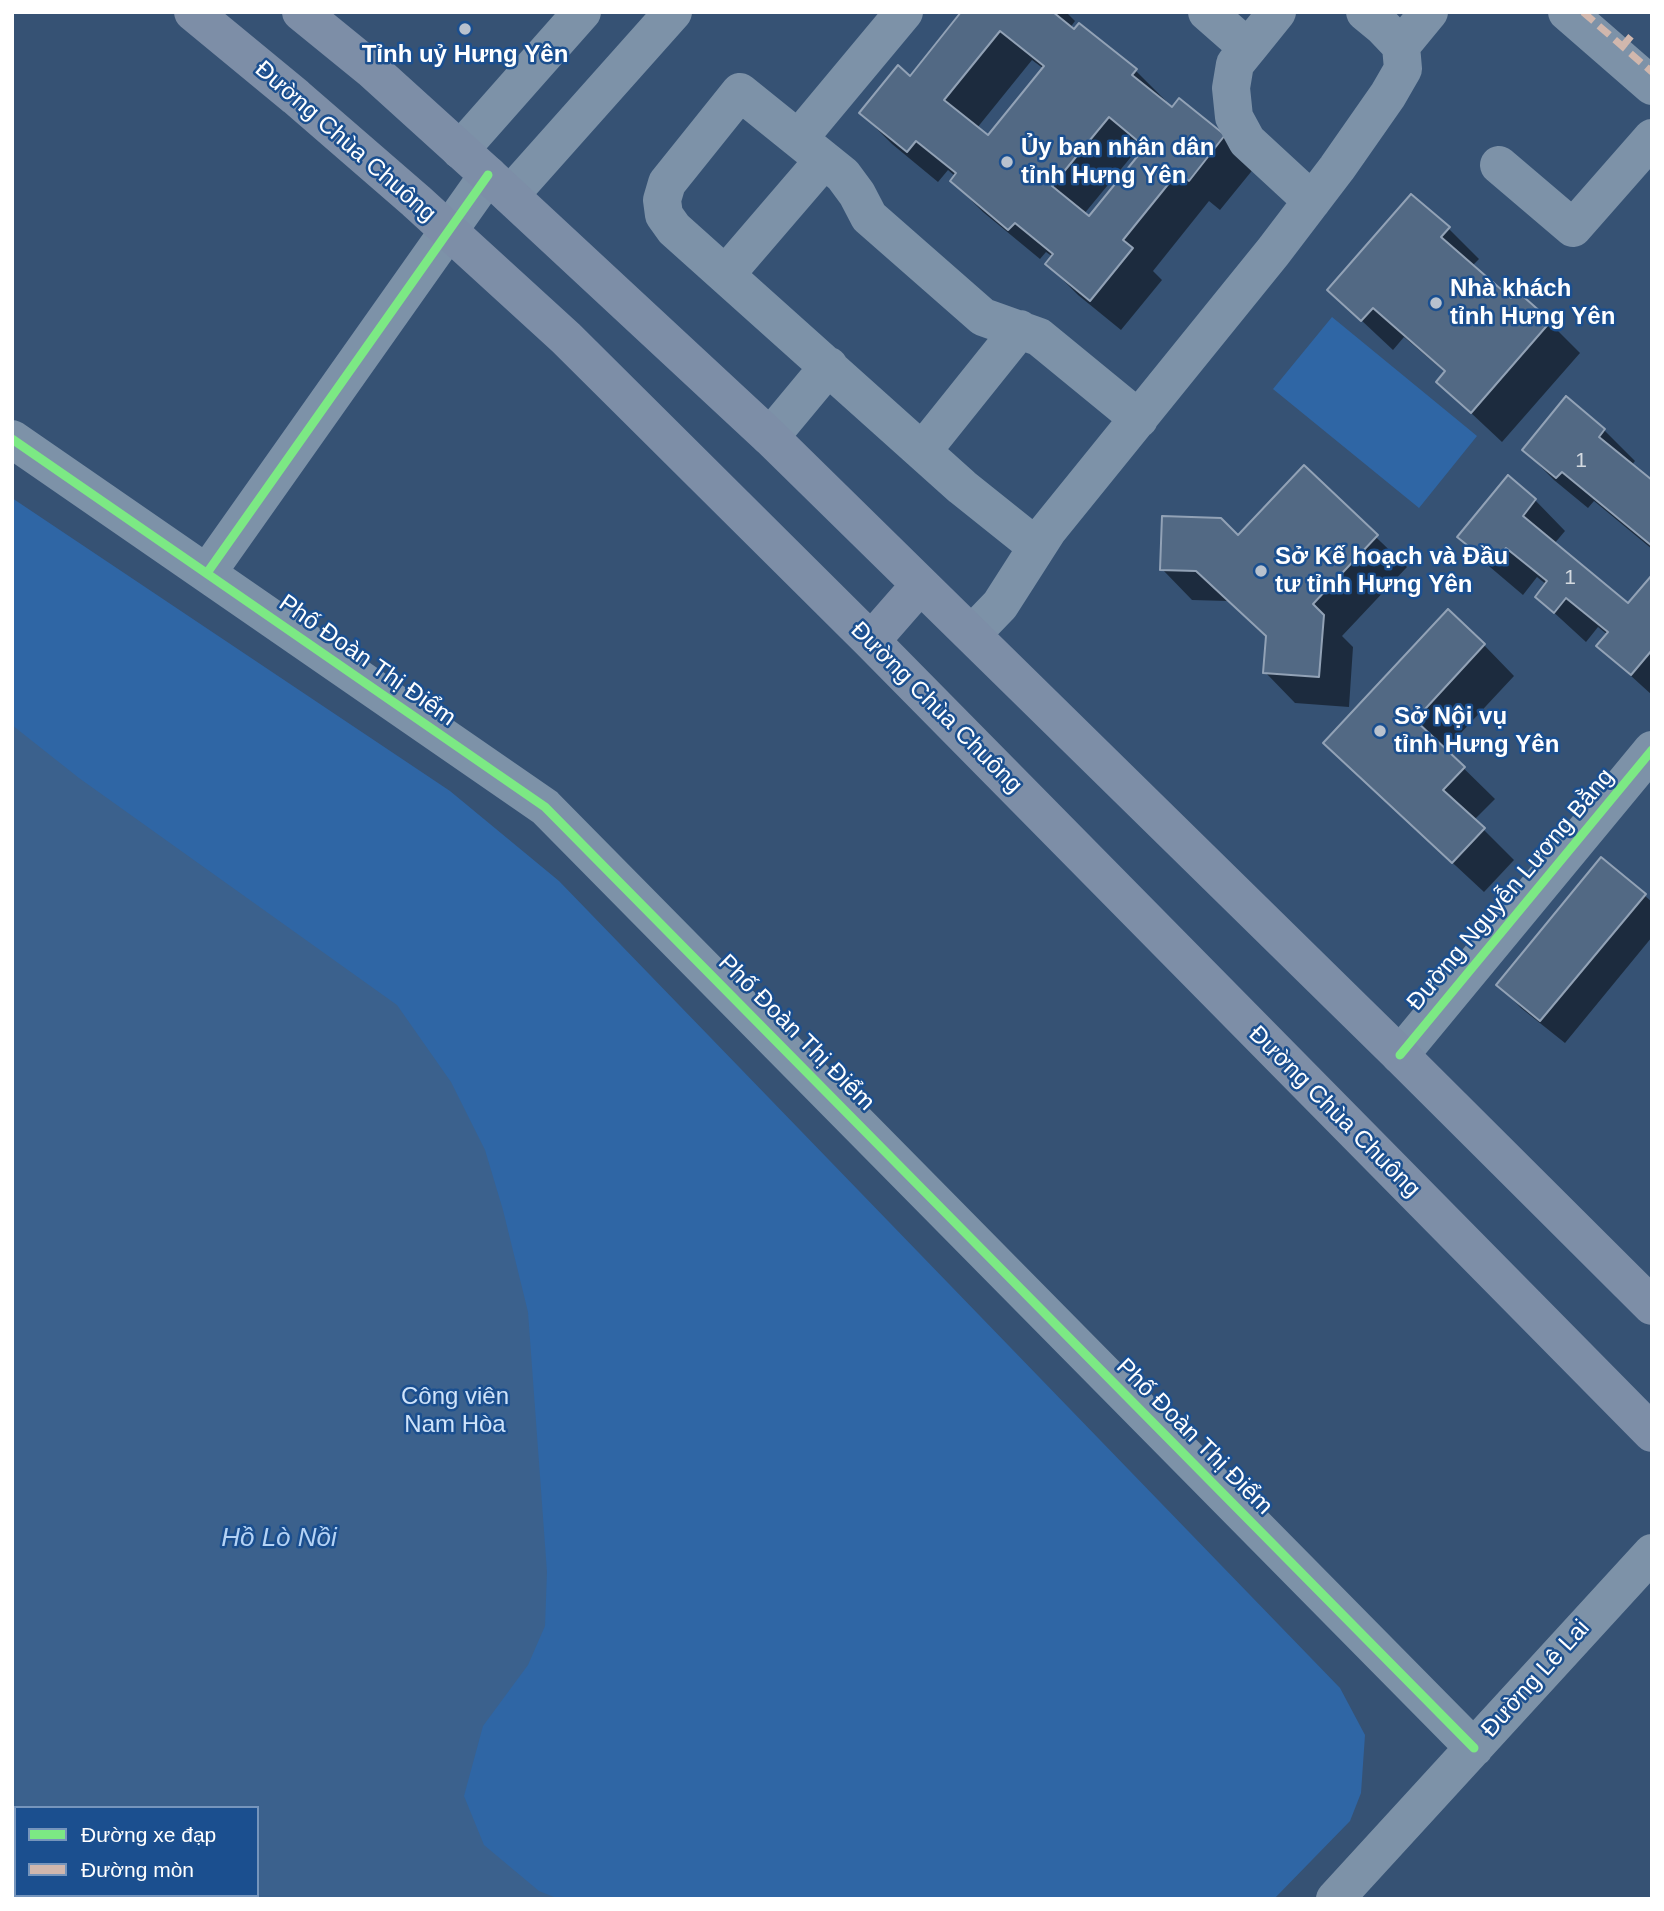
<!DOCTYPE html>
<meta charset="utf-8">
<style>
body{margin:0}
#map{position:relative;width:1664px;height:1911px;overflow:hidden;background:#365274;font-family:Helvetica,sans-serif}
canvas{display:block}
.frame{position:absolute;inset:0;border:14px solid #fff;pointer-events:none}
.legend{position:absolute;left:14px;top:1806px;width:245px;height:91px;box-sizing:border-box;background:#1b4f8f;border:2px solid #7695bc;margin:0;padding:9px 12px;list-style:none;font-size:21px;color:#fff}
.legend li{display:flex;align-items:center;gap:14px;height:35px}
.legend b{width:35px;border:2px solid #7695bc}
</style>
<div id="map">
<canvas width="1664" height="1911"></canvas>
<div class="frame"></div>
<ul class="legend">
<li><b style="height:9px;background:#7ce984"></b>Đường xe đạp</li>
<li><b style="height:9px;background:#d1b7ad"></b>Đường mòn</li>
</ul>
</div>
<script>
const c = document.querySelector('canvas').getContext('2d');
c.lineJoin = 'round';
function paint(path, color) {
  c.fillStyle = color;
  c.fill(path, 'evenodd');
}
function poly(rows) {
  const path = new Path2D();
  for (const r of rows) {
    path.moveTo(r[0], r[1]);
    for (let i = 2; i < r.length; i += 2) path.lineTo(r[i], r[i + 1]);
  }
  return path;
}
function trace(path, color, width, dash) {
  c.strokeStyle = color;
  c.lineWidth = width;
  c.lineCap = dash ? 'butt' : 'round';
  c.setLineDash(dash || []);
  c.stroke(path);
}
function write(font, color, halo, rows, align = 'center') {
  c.font = font + ' Helvetica,sans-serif';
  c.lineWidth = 5;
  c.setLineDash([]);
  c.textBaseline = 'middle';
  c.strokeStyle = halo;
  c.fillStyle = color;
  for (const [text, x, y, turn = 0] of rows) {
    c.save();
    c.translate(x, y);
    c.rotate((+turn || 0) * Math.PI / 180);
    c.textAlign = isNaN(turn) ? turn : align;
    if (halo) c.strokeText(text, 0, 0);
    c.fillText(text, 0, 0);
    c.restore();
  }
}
const green = poly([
 [1332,317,1477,436,1419,508,1273,389],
 [12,498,450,791,559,881,1340,1688,1365,1735,1361,1793,1350,1821,1274,1899,12,1899],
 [16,1808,257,1808,257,1895,16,1895]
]);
const water = poly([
 [12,725,79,778,397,1005,451,1082,485,1150,503,1210,528,1312,547,1572,545,1626,528,1665,483,1726,464,1796,484,1845,539,1891,559,1899,12,1899],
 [16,1808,257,1808,257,1895,16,1895]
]);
const shadow = poly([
 [963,12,1066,12,1075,21,1070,28,1074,32,1079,25,1136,71,1166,101,1164,104,1224,136,1255,167,1220,210,1209,201,1153,271,1162,280,1121,330,1078,295,1047,264,1053,257,1046,252,1040,259,983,212,952,181,956,177,948,170,938,182,892,144,861,113,910,78],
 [1032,60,1044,69,988,138,977,128],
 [1140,146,1145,150,1090,218,1084,214],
 [1411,197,1449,229,1479,259,1472,266,1511,300,1549,322,1580,353,1502,442,1438,382,1446,373,1404,337,1393,350,1329,290],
 [1566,399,1604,430,1635,461,1631,466,1652,483,1652,549,1594,501,1588,508,1554,480,1524,450],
 [1304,468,1407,567,1342,636,1353,647,1349,707,1295,703,1265,672,1267,638,1228,601,1192,600,1162,569,1238,537],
 [1535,500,1565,531,1554,544,1629,606,1652,578,1652,695,1598,646,1608,635,1598,627,1586,642,1537,597,1547,585,1537,577,1523,595,1490,567,1459,537],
 [1484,645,1514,676,1445,750,1495,799,1474,820,1514,860,1484,892,1356,773],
 [1644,895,1652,902,1652,937,1565,1043,1521,1008,1498,984]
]);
const building = poly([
 [961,12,1053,12,1074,29,1079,23,1137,69,1132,75,1172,107,1179,98,1225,135,1189,181,1178,172,1123,240,1133,248,1090,301,1045,264,1053,254,1015,223,1008,230,950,181,956,173,916,141,907,152,859,113,898,65,910,76,961,12],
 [1000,31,1044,66,988,135,944,100,1000,31],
 [1109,117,1145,147,1089,216,1052,186,1109,117],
 [1411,194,1450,227,1441,237,1511,298,1517,291,1551,321,1471,413,1436,382,1445,371,1373,308,1361,321,1327,290,1411,194],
 [1566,396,1605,429,1599,437,1652,480,1652,546,1562,472,1556,478,1522,450,1566,396],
 [1304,465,1378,535,1313,604,1324,615,1319,677,1263,673,1266,636,1196,571,1160,570,1162,516,1221,518,1238,535,1304,465],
 [1508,475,1536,499,1523,516,1628,603,1652,575,1652,650,1631,675,1596,646,1608,632,1566,598,1554,613,1535,597,1547,581,1506,548,1492,565,1457,537,1508,475],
 [1448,609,1485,644,1415,720,1465,767,1443,790,1485,828,1452,863,1323,743,1448,609],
 [1601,857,1646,894,1540,1021,1496,985,1601,857]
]);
const minor = poly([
 [1207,12,1248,48,1235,64,1231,88,1234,117,1247,141,1312,201],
 [1567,12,1652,86],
 [1401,46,1429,12],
 [1248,48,1277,12],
 [799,138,904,12],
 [460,150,582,12],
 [1499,165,1573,228,1652,138],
 [510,195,673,12],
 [726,274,824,160],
 [770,437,829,366],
 [12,439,545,807,1474,1748],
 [923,450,1020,329],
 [1037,547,962,487,674,229,664,215,662,200,667,183,740,92,843,175,857,194,869,217,983,317,1039,337,1139,419],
 [207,573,488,175],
 [972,634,1000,605,1048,530,1273,252,1337,168,1388,95,1403,69,1401,46,1382,26,1365,12],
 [1400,1055,1652,750],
 [1335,1899,1652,1553]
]);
const major = poly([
 [193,12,296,97,416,201,566,338,871,641,1652,1433],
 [301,12,371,69,488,175,770,437,1400,1055,1652,1306],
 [871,641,920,585]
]);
const quiet = poly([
 [1583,12,1652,72],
 [1622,47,1632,35]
]);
const cycleway = poly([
 [12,439,545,807,1474,1748],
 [207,573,488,175],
 [1400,1055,1652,750]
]);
const markers = [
 [465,29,7,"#b9c2ce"],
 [1007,162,7,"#b9c2ce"],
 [1436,303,7,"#b9c2ce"],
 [1261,571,7,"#b9c2ce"],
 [1380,731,7,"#b9c2ce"]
];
const numberNames = [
 ["1",1581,461],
 ["1",1570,578]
];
const poiNames = [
 ["Tỉnh uỷ Hưng Yên",465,55,"center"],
 ["Ủy ban nhân dân",1021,148],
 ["tỉnh Hưng Yên",1021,176],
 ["Nhà khách",1450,289],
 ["tỉnh Hưng Yên",1450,317],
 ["Sở Kế hoạch và Đầu",1275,557],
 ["tư tỉnh Hưng Yên",1275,585],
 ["Sở Nội vụ",1394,717],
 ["tỉnh Hưng Yên",1394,745]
];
const streetNames = [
 ["Đường Chùa Chuông",345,142,41],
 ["Phố Đoàn Thị Điểm",367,661,35],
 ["Đường Chùa Chuông",936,708,45],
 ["Đường Nguyễn Lương Bằng",1511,890,-50],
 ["Phố Đoàn Thị Điểm",796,1033,45],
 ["Đường Chùa Chuông",1334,1112,45],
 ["Phố Đoàn Thị Điểm",1194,1437,45],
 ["Đường Lê Lai",1536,1679,-48]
];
const parkNames = [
 ["Công viên",455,1397],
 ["Nam Hòa",455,1425]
];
const waterNames = [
 ["Hồ Lò Nồi",279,1539]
];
paint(green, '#2f66a5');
paint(water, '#3b618d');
paint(shadow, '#0007');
paint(building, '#526984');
trace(building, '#92a2b6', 2);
trace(minor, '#7d92a8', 38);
trace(major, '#7d8ea7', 38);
trace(quiet, '#d1b7ad', 7, [14, 7]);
trace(cycleway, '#7ce984', 9);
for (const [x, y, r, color] of markers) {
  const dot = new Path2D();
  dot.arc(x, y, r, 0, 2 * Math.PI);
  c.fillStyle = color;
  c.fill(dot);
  trace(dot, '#1b4f8f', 2.5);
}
write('21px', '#d4dae0', null, numberNames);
write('bold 24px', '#fff', '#1b4f8f', poiNames, 'left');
write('24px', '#fff', '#1b4f8f', streetNames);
write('24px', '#cfe3fa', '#1b4f8f', parkNames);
write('italic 26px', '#b5d3f5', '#1b4f8f', waterNames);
</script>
